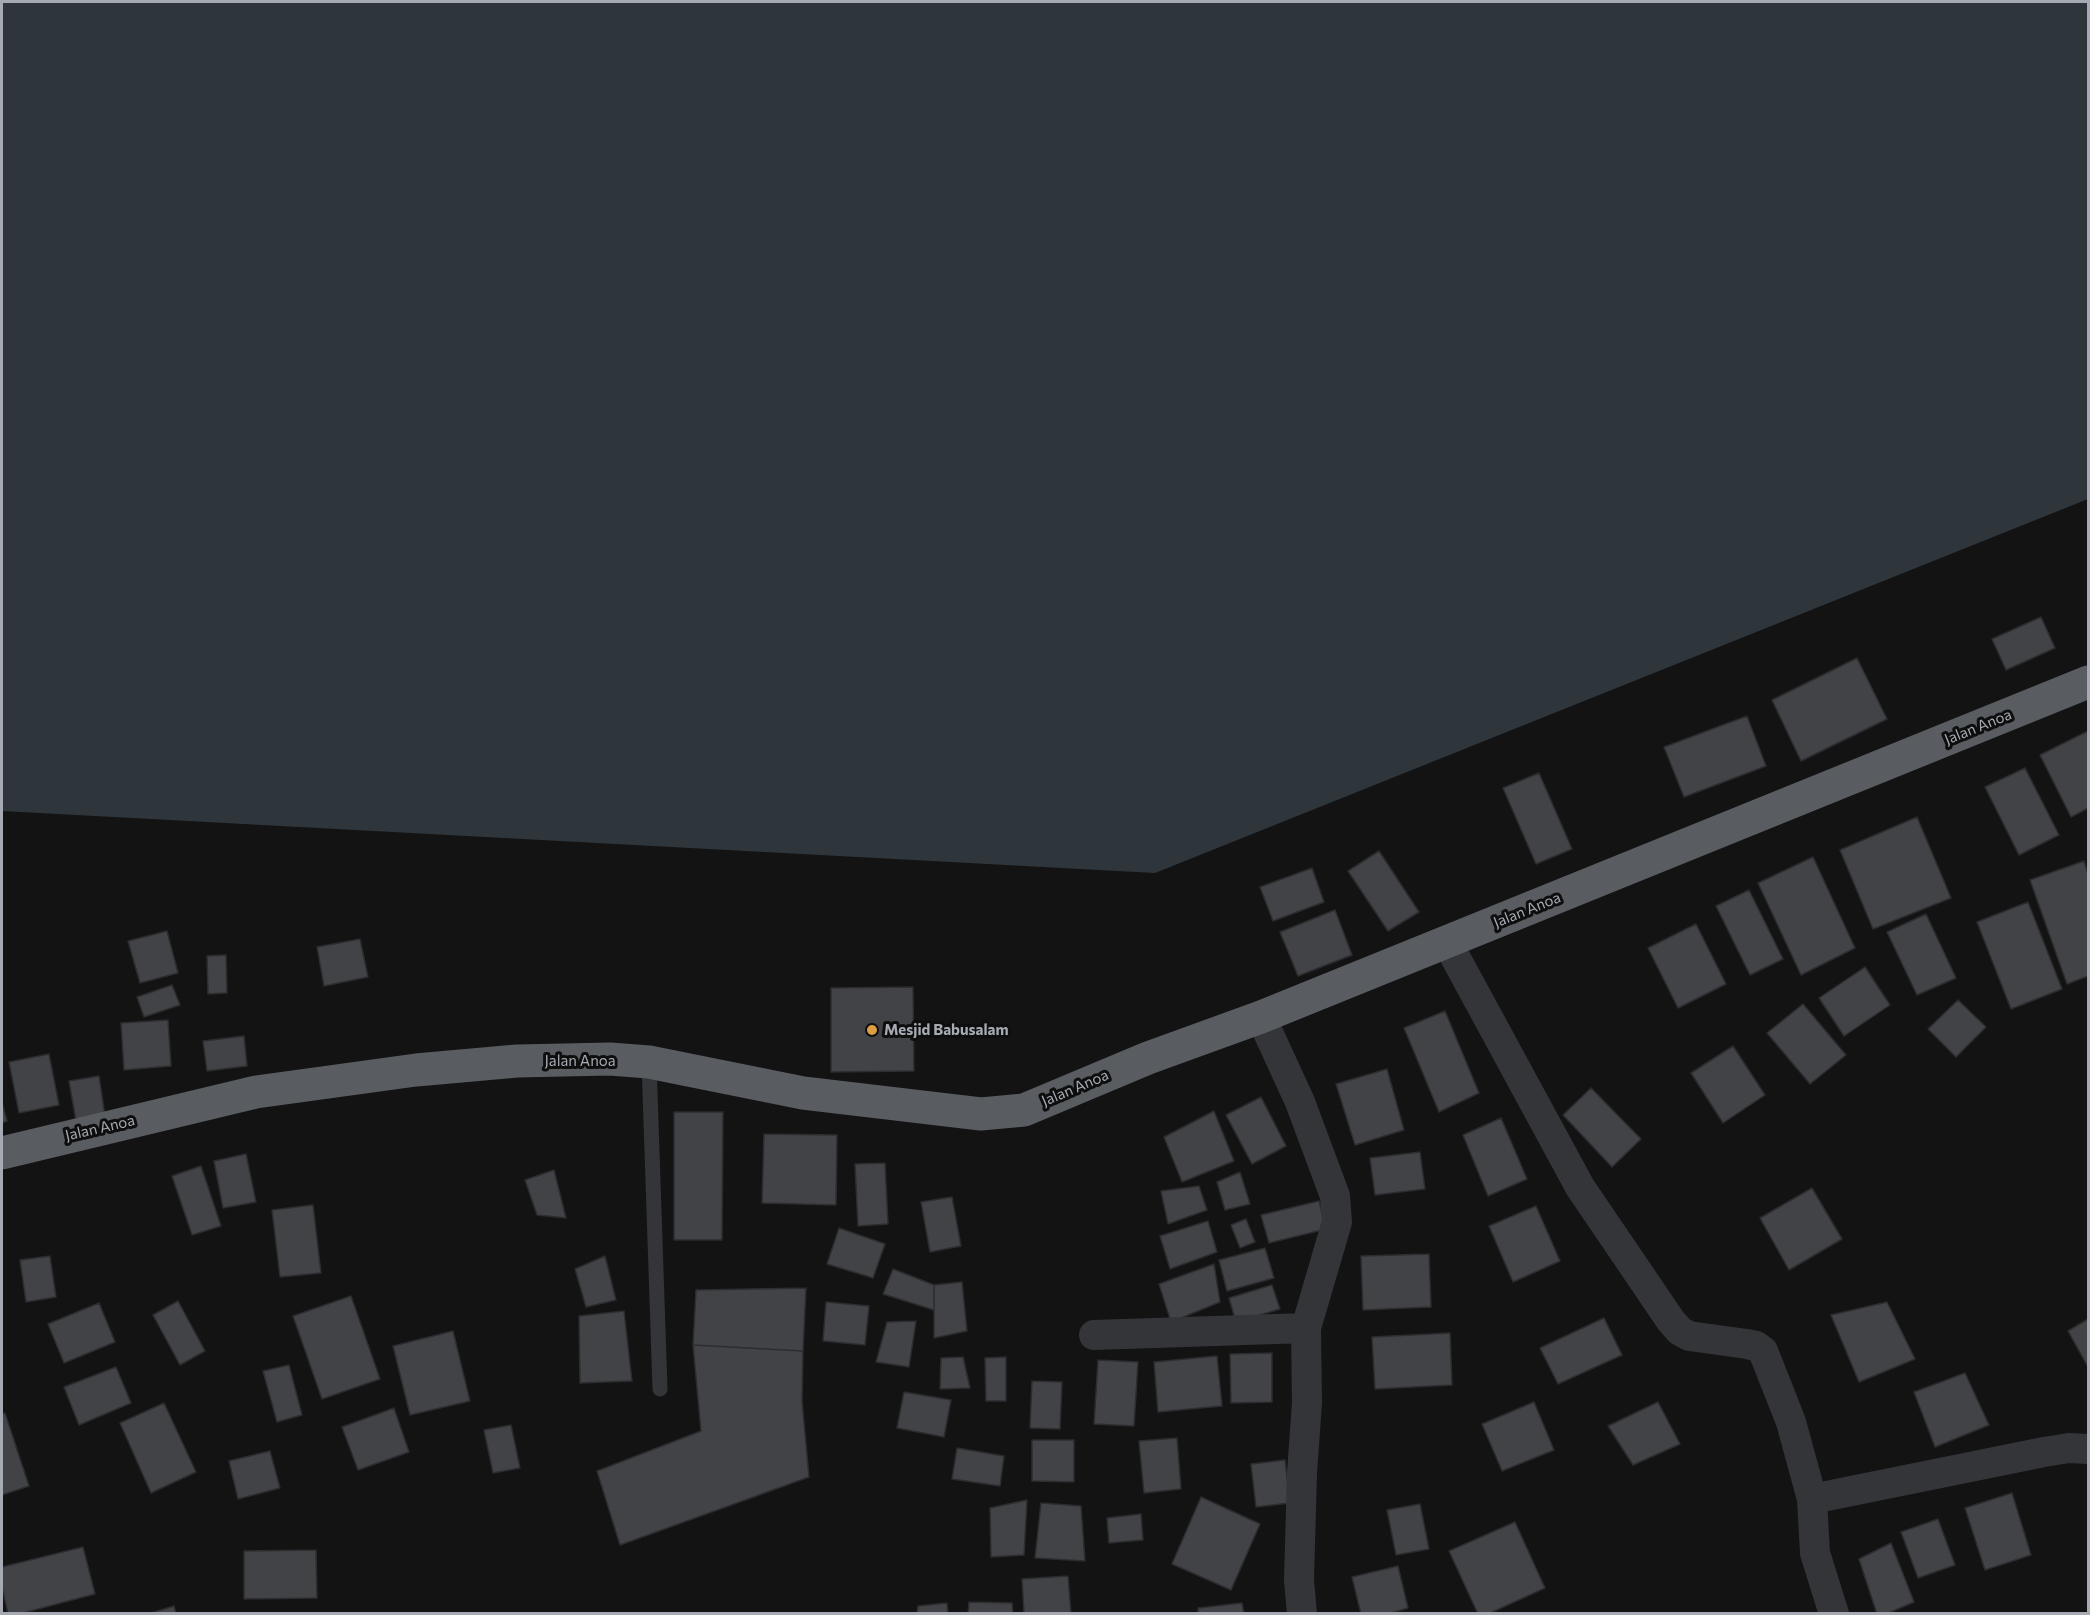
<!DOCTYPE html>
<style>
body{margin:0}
#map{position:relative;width:2090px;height:1615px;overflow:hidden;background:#131314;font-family:Commissioner,sans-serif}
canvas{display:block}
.frame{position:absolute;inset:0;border:3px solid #a6abb3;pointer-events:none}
</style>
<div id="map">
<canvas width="2090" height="1615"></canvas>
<div class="frame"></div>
</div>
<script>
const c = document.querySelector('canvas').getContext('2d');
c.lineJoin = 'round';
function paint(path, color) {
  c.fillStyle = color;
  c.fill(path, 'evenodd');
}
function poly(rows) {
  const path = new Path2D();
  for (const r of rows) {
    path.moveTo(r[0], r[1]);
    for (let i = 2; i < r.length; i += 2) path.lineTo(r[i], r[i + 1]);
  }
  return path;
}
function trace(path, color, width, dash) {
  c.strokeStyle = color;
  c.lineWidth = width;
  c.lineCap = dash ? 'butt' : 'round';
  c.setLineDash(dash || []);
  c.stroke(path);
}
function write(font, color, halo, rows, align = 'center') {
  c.font = font + ' Commissioner,sans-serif';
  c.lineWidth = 6;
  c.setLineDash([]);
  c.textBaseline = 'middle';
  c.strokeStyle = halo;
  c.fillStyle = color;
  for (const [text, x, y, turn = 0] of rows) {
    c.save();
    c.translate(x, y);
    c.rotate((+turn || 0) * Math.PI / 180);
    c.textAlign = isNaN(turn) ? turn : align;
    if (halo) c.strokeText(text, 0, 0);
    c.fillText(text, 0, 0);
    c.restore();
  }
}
const water = poly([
 [2,2,2088,2,2088,499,1155,873,2,811]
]);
const building = poly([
 [2041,617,2055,648,2006,670,1992,639,2041,617],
 [1857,658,1887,719,1801,761,1772,700,1857,658],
 [1747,716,1766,766,1684,797,1664,747,1747,716],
 [2088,731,2088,808,2071,817,2040,755,2088,731],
 [2025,768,2059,835,2019,855,1985,787,2025,768],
 [1539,773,1572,849,1536,864,1503,788,1539,773],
 [1917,817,1951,898,1873,929,1840,850,1917,817],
 [1379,851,1419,912,1388,931,1348,871,1379,851],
 [1813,857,1855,948,1801,975,1758,883,1813,857],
 [2084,861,2088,874,2088,976,2067,984,2030,880,2084,861],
 [1312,868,1324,902,1273,921,1260,887,1312,868],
 [1749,890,1783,959,1750,975,1716,906,1749,890],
 [2028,902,2062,989,2011,1009,1977,922,2028,902],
 [1335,910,1352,955,1298,976,1280,932,1335,910],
 [1926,914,1956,978,1917,995,1887,932,1926,914],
 [1696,924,1726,984,1678,1008,1648,948,1696,924],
 [167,931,178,973,140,983,128,941,167,931],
 [360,939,368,977,324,986,317,947,360,939],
 [226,955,227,993,208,994,207,956,226,955],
 [1865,967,1890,1005,1844,1036,1819,998,1865,967],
 [172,985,180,1005,144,1017,137,997,172,985],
 [913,987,914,1071,831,1072,831,988,913,987],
 [1958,1000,1986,1027,1956,1057,1928,1029,1958,1000],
 [1803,1004,1846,1055,1810,1084,1767,1033,1803,1004],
 [1445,1011,1479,1093,1439,1112,1404,1028,1445,1011],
 [168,1020,171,1066,124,1070,121,1023,168,1020],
 [244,1036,247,1066,207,1071,203,1041,244,1036],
 [1733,1046,1765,1095,1723,1123,1691,1073,1733,1046],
 [49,1054,59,1105,19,1113,9,1062,49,1054],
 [1387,1069,1404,1130,1355,1145,1336,1084,1387,1069],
 [99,1076,105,1116,76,1121,69,1081,99,1076],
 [1591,1088,1641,1139,1612,1167,1563,1115,1591,1088],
 [1261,1097,1286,1146,1252,1164,1226,1115,1261,1097],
 [2,1102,7,1121,2,1123,2,1102],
 [1214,1111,1234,1161,1182,1182,1164,1137,1214,1111],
 [674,1112,723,1112,722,1240,674,1240,674,1112],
 [1501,1118,1527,1179,1488,1196,1463,1135,1501,1118],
 [764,1134,837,1135,836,1205,762,1203,764,1134],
 [1420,1152,1425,1189,1375,1195,1370,1158,1420,1152],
 [246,1154,256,1202,223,1208,214,1161,246,1154],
 [885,1163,888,1224,858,1226,855,1164,885,1163],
 [201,1166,221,1226,192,1235,172,1176,201,1166],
 [554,1170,566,1218,537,1215,525,1180,554,1170],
 [1240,1172,1250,1204,1225,1210,1217,1182,1240,1172],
 [1199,1186,1207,1210,1168,1224,1161,1191,1199,1186],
 [1812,1188,1842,1239,1789,1270,1760,1218,1812,1188],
 [952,1197,961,1246,930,1252,921,1202,952,1197],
 [1319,1201,1326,1229,1269,1243,1261,1215,1319,1201],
 [313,1205,321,1273,280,1277,272,1210,313,1205],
 [1536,1206,1560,1261,1513,1282,1489,1226,1536,1206],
 [1246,1219,1255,1242,1240,1248,1231,1225,1246,1219],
 [1208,1221,1217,1252,1170,1269,1160,1236,1208,1221],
 [839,1228,885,1244,873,1278,827,1264,839,1228],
 [1265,1248,1274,1278,1227,1291,1219,1260,1265,1248],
 [1429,1254,1431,1307,1363,1310,1361,1256,1429,1254],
 [50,1256,56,1297,26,1302,20,1260,50,1256],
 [605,1256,616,1300,586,1307,575,1269,605,1256],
 [1214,1264,1220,1302,1171,1322,1159,1284,1214,1264],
 [893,1269,934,1285,934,1310,883,1294,893,1269],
 [962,1282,967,1331,934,1338,934,1285,962,1282],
 [1272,1285,1280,1309,1236,1322,1229,1298,1272,1285],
 [806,1288,803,1351,693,1345,696,1290,806,1288],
 [351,1296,380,1379,322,1399,293,1316,351,1296],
 [178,1301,205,1351,180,1365,153,1315,178,1301],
 [826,1302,869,1306,865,1345,823,1341,826,1302],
 [1887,1302,1915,1359,1859,1382,1831,1315,1887,1302],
 [99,1303,115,1342,64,1363,48,1324,99,1303],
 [624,1311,632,1381,580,1383,579,1316,624,1311],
 [1604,1318,1622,1355,1558,1384,1540,1348,1604,1318],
 [2088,1319,2088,1367,2068,1331,2088,1319],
 [916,1321,909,1367,876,1362,887,1322,916,1321],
 [453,1331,470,1401,410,1415,393,1346,453,1331],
 [1450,1333,1452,1385,1375,1389,1372,1337,1450,1333],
 [693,1345,803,1351,802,1401,809,1477,620,1545,597,1471,701,1431,693,1345],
 [1272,1353,1272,1402,1231,1403,1230,1354,1272,1353],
 [1217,1356,1222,1406,1158,1412,1154,1362,1217,1356],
 [963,1357,970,1388,940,1389,941,1358,963,1357],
 [1006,1357,1006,1401,986,1401,985,1358,1006,1357],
 [1098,1360,1138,1362,1134,1426,1094,1424,1098,1360],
 [289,1365,302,1415,277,1422,263,1371,289,1365],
 [116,1367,131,1403,79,1425,64,1387,116,1367],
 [1965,1373,1989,1425,1935,1447,1914,1392,1965,1373],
 [1032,1381,1062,1382,1060,1429,1030,1428,1032,1381],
 [904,1392,951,1400,944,1437,897,1428,904,1392],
 [1534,1402,1554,1450,1502,1471,1482,1424,1534,1402],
 [1658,1402,1680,1444,1633,1465,1608,1426,1658,1402],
 [164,1403,196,1472,151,1493,120,1423,164,1403],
 [394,1408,409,1452,358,1470,342,1427,394,1408],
 [5,1413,29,1486,2,1495,2,1414,5,1413],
 [511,1425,520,1468,493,1473,484,1430,511,1425],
 [1177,1438,1181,1489,1144,1493,1139,1441,1177,1438],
 [1032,1440,1074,1440,1074,1482,1032,1481,1032,1440],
 [957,1448,1004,1456,1000,1486,952,1479,957,1448],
 [270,1451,280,1488,238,1499,229,1461,270,1451],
 [1285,1460,1290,1503,1256,1507,1251,1464,1285,1460],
 [2012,1493,2031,1555,1985,1570,1965,1508,2012,1493],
 [1201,1497,1260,1524,1231,1590,1172,1564,1201,1497],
 [1027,1500,1024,1555,991,1557,990,1508,1027,1500],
 [1041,1503,1081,1506,1085,1561,1035,1558,1041,1503],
 [1420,1504,1429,1549,1396,1555,1387,1510,1420,1504],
 [1141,1514,1143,1540,1109,1543,1107,1518,1141,1514],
 [1938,1519,1955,1565,1918,1578,1901,1532,1938,1519],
 [1515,1522,1545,1588,1488,1614,1478,1614,1449,1551,1515,1522],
 [1891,1543,1914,1602,1886,1614,1877,1614,1859,1559,1891,1543],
 [83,1547,95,1594,19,1614,8,1614,2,1587,2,1567,83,1547],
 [316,1550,317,1598,244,1599,244,1551,316,1550],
 [1398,1566,1408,1608,1387,1614,1361,1614,1352,1577,1398,1566],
 [1068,1576,1071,1614,1024,1614,1022,1579,1068,1576],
 [969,1602,1012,1603,1013,1614,968,1614,969,1602],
 [947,1603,948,1614,917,1614,918,1606,947,1603],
 [1242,1603,1244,1614,1198,1614,1198,1608,1242,1603],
 [174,1606,176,1614,148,1614,174,1606]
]);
const service = poly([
 [649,1062,660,1389]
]);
const minor = poly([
 [1447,942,1580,1187,1671,1321,1680,1331,1689,1336,1747,1344,1756,1346,1763,1351,1791,1422,1812,1499,1815,1553,1834,1614],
 [1261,1017,1300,1102,1335,1196,1337,1222,1306,1328,1307,1403,1302,1473,1299,1580,1302,1614],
 [1094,1335,1306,1328],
 [1812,1499,2044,1452,2069,1448,2088,1449]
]);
const trunk = poly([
 [2,1153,256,1092,416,1070,517,1061,610,1059,649,1062,803,1093,981,1114,1024,1110,1148,1058,1261,1017,2088,682]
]);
const markers = [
 [872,1030,6,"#dd9e42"]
];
const streetNames = [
 ["Jalan Anoa",1978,727,-22],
 ["Jalan Anoa",1527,910,-22],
 ["Jalan Anoa",580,1061],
 ["Jalan Anoa",1075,1088,-23],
 ["Jalan Anoa",100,1128,-13]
];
const poiNames = [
 ["Mesjid Babusalam",884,1030]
];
paint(water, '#2e363c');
paint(building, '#424347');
trace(building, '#2d2d30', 1.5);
trace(service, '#343539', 15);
trace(minor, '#343539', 30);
trace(trunk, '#595c60', 33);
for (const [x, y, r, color] of markers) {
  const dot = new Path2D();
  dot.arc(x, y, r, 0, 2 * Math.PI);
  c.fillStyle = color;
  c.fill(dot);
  trace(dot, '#0e0e0f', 2);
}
write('15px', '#a6abb3', '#0e0e0f', streetNames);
write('bold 15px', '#a6abb3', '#0e0e0f', poiNames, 'left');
</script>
